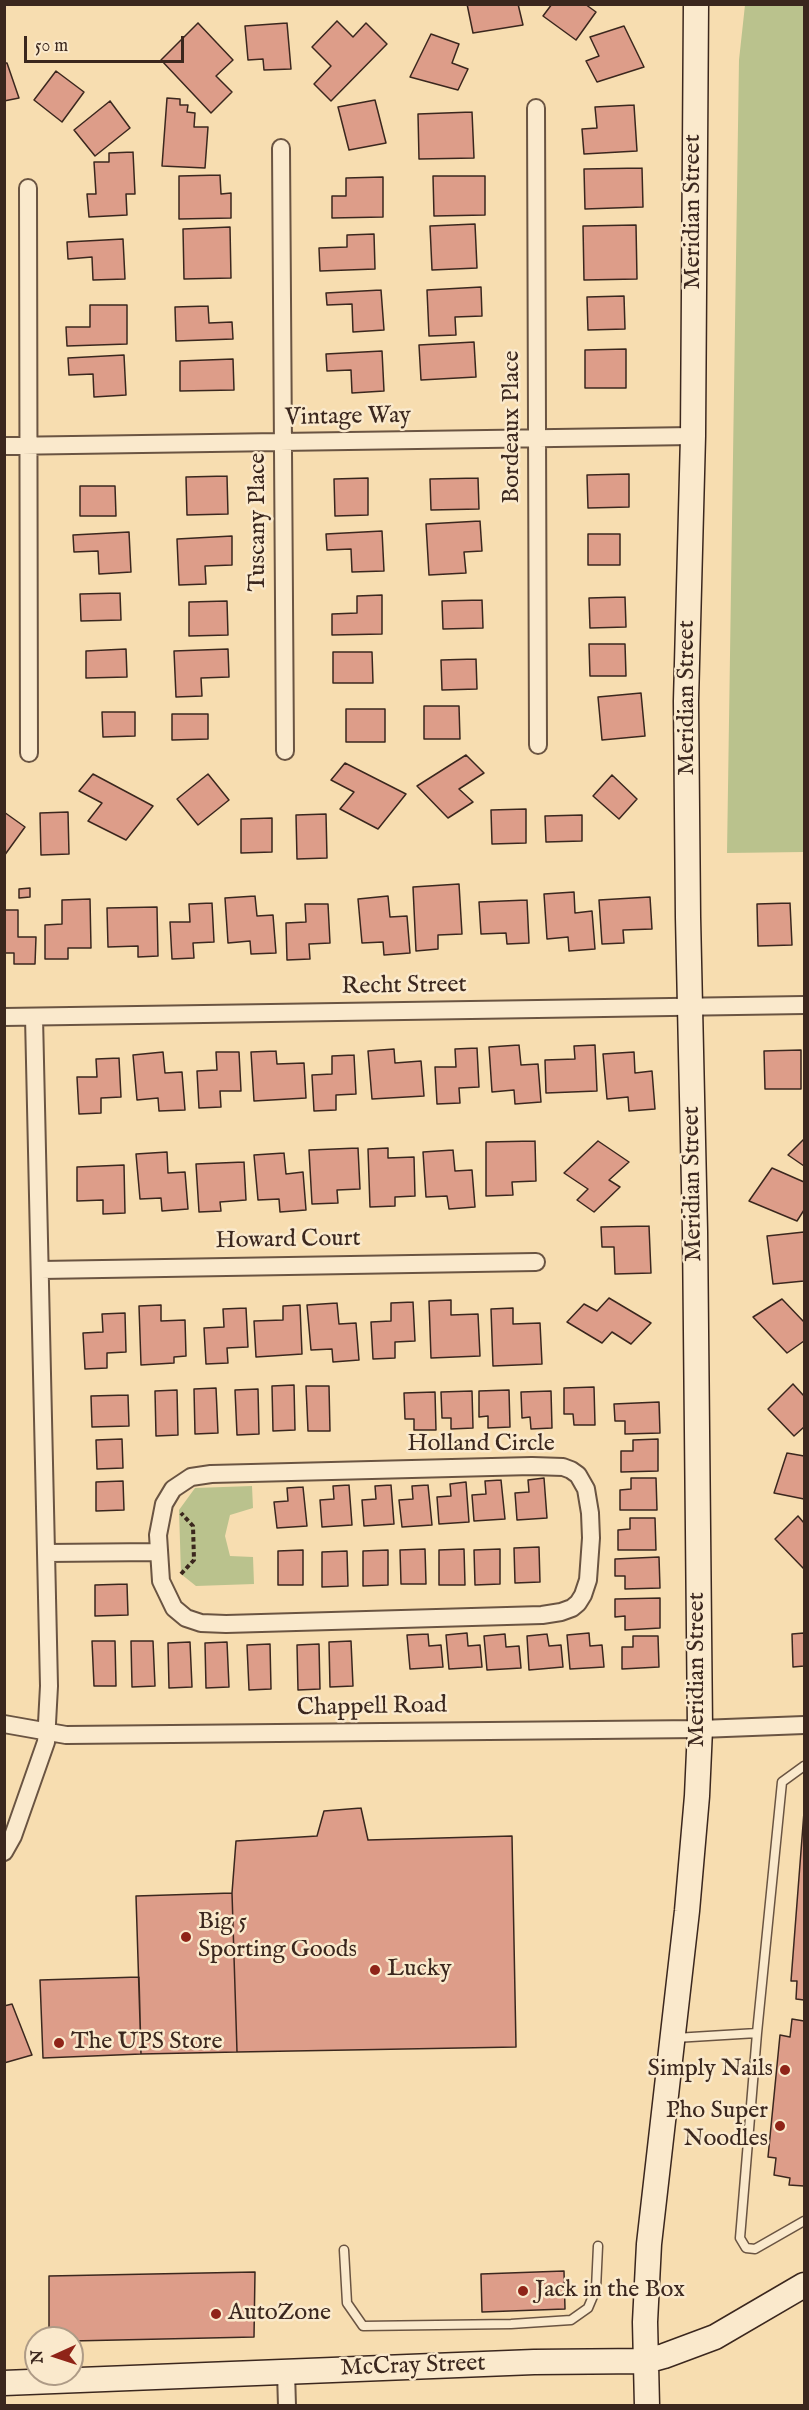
<!DOCTYPE html>
<style>
body{margin:0}
#map{position:relative;width:809px;height:2410px;overflow:hidden;background:#f7ddb0;font-family:"IM FELL English",serif}
canvas{display:block}
.frame{position:absolute;inset:0;border:6px solid #3b271e;pointer-events:none}
.north{position:absolute;left:24px;top:2326px;width:60px;height:60px;box-sizing:border-box;background:#fae9cc;border:2px solid #ae9b86;border-radius:50%;rotate:267deg;font-size:16px;font-weight:700;line-height:24px;text-align:center;color:#3b271e}
.north::after{content:'';display:block;margin:auto;width:21px;height:27px;background:#8f2418;clip-path:polygon(50% 0,100% 100%,50% 72%,0 100%)}
.scale{position:absolute;left:24px;top:36px;width:160px;height:27px;box-sizing:border-box;border:3px solid #3b271e;border-top:0;padding-left:8px;font-size:18px;line-height:21px;white-space:nowrap;color:#3b271e;-webkit-text-stroke:4px #fae9cc;paint-order:stroke}
</style>
<div id="map">
<canvas width="809" height="2410"></canvas>
<div class="frame"></div>
<div class="north">N</div>
<div class="scale">50 m</div>
</div>
<script>
const c = document.querySelector('canvas').getContext('2d');
c.lineJoin = 'round';
function paint(path, color) {
  c.fillStyle = color;
  c.fill(path, 'evenodd');
}
function poly(rows) {
  const path = new Path2D();
  for (const r of rows) {
    path.moveTo(r[0], r[1]);
    for (let i = 2; i < r.length; i += 2) path.lineTo(r[i], r[i + 1]);
  }
  return path;
}
function trace(path, color, width, dash) {
  c.strokeStyle = color;
  c.lineWidth = width;
  c.lineCap = dash ? 'butt' : 'round';
  c.setLineDash(dash || []);
  c.stroke(path);
}
function write(font, color, halo, rows, align = 'center') {
  c.font = font + ' "IM FELL English",serif';
  c.lineWidth = 5;
  c.setLineDash([]);
  c.textBaseline = 'middle';
  c.strokeStyle = halo;
  c.fillStyle = color;
  for (const [text, x, y, turn = 0] of rows) {
    c.save();
    c.translate(x, y);
    c.rotate((+turn || 0) * Math.PI / 180);
    c.textAlign = isNaN(turn) ? turn : align;
    if (halo) c.strokeText(text, 0, 0);
    c.fillText(text, 0, 0);
    c.restore();
  }
}
const green = poly([
 [745,5,804,5,804,852,727,853,739,60],
 [252,1486,253,1508,230,1515,225,1536,230,1556,253,1557,254,1584,196,1586,181,1574,179,1510,195,1488]
]);
const building = poly([
 [467,4,518,4,523,25,473,33,467,4],
 [552,4,585,4,596,12,576,40,543,16,552,4],
 [337,21,353,37,366,23,387,44,331,101,314,84,331,66,312,47,337,21],
 [198,23,233,60,216,76,232,92,211,113,161,60,198,23],
 [287,23,291,69,264,70,263,59,248,60,245,26,287,23],
 [624,26,644,67,597,82,586,61,599,56,590,37,624,26],
 [431,34,459,44,452,63,468,69,458,90,410,77,431,34],
 [4,63,7,63,19,98,4,101,4,63],
 [56,71,84,92,62,122,34,100,56,71],
 [167,98,180,99,180,105,188,105,187,112,195,113,194,127,208,127,205,168,162,166,167,98],
 [375,100,386,143,349,150,338,107,375,100],
 [110,101,130,128,95,156,74,130,110,101],
 [634,105,637,151,584,154,582,129,597,128,595,107,634,105],
 [472,112,474,158,419,159,418,114,472,112],
 [133,152,135,194,126,194,127,215,89,217,87,194,96,194,94,162,109,162,109,153,133,152],
 [642,168,643,207,585,209,584,169,642,168],
 [220,175,221,194,231,193,231,218,179,219,179,176,220,175],
 [433,176,485,176,485,215,434,216,433,176],
 [383,177,383,217,332,218,332,196,346,196,346,178,383,177],
 [475,224,477,268,432,270,430,226,475,224],
 [636,225,637,279,584,280,583,226,636,225],
 [230,227,231,278,184,279,183,229,230,227],
 [374,234,375,269,320,271,319,248,347,247,347,235,374,234],
 [123,239,125,279,93,280,92,257,68,259,67,242,123,239],
 [481,287,482,316,455,317,456,335,429,336,427,290,481,287],
 [381,290,384,330,353,332,352,304,327,305,326,293,381,290],
 [624,296,625,329,588,330,587,297,624,296],
 [90,305,127,305,127,344,67,346,66,327,90,327,90,305],
 [208,306,209,323,232,322,233,339,176,341,175,307,208,306],
 [474,342,476,377,421,380,419,345,474,342],
 [626,349,626,388,585,388,585,350,626,349],
 [382,351,384,391,352,393,351,370,327,371,326,354,382,351],
 [124,355,126,395,94,397,93,374,69,375,68,358,124,355],
 [233,359,234,390,180,391,180,361,233,359],
 [629,474,629,507,588,508,587,475,629,474],
 [227,476,228,514,187,515,186,477,227,476],
 [368,478,368,515,335,516,334,479,368,478],
 [478,478,479,509,431,510,430,479,478,478],
 [80,486,115,486,116,516,80,516,80,486],
 [480,521,482,551,464,552,466,573,429,575,426,524,480,521],
 [382,531,384,571,352,572,351,549,327,550,326,534,382,531],
 [129,532,131,572,99,574,98,551,74,552,73,535,129,532],
 [588,534,620,534,620,565,588,565,588,534],
 [232,536,232,565,205,566,206,584,179,585,177,539,232,536],
 [120,593,121,620,81,621,80,594,120,593],
 [382,595,382,634,332,635,332,614,357,613,357,596,382,595],
 [625,597,626,627,590,628,589,598,625,597],
 [482,600,483,628,443,629,442,601,482,600],
 [227,601,228,635,189,636,189,602,227,601],
 [589,644,625,644,626,676,590,676,589,644],
 [126,649,127,677,86,678,86,651,126,649],
 [228,649,229,677,201,678,202,696,176,697,174,651,228,649],
 [333,652,372,652,373,683,333,683,333,652],
 [476,659,477,689,442,690,441,660,476,659],
 [641,693,645,736,602,740,598,697,641,693],
 [424,706,459,706,460,739,424,739,424,706],
 [346,709,385,709,385,742,346,742,346,709],
 [102,712,135,712,135,736,103,737,102,712],
 [172,714,208,714,208,739,172,740,172,714],
 [466,755,484,773,459,789,473,802,448,818,417,786,466,755],
 [345,763,406,794,378,829,340,809,354,792,331,780,345,763],
 [93,774,153,806,126,840,88,821,102,803,79,791,93,774],
 [208,774,229,800,198,825,177,799,208,774],
 [612,775,637,799,619,819,593,796,612,775],
 [526,809,526,843,492,844,491,810,526,809],
 [4,812,25,827,4,856,4,812],
 [68,812,69,854,41,855,40,813,68,812],
 [326,814,327,858,297,859,296,815,326,814],
 [582,815,582,841,546,842,545,816,582,815],
 [272,818,272,852,241,853,241,819,272,818],
 [459,884,462,934,438,935,438,949,416,951,413,887,459,884],
 [30,888,30,897,19,898,19,889,30,888],
 [574,892,575,913,592,911,595,949,569,951,568,937,547,939,544,894,574,892],
 [255,896,257,916,273,915,276,953,251,954,250,941,228,943,225,898,255,896],
 [388,896,390,917,407,916,410,953,384,955,383,942,362,943,358,899,388,896],
 [650,897,652,929,623,930,624,943,602,944,599,900,650,897],
 [90,899,91,948,68,948,68,959,45,959,45,925,62,924,62,900,90,899],
 [527,900,529,943,507,944,506,933,481,934,479,902,527,900],
 [212,903,214,942,193,943,194,958,172,959,170,922,190,922,189,904,212,903],
 [790,903,792,945,758,946,757,904,790,903],
 [305,904,328,904,330,943,309,944,310,959,287,960,286,923,306,922,305,904],
 [157,907,158,956,138,957,138,946,108,947,107,908,157,907],
 [4,910,18,910,18,937,36,937,35,964,14,964,14,953,4,953,4,910],
 [519,1045,521,1065,538,1064,541,1102,515,1104,514,1090,492,1092,489,1047,519,1045],
 [595,1045,597,1091,546,1093,545,1060,575,1059,574,1046,595,1045],
 [477,1048,479,1087,459,1088,460,1103,437,1104,435,1067,456,1067,455,1049,477,1048],
 [394,1049,395,1063,421,1061,424,1096,372,1099,368,1051,394,1049],
 [801,1050,801,1089,765,1089,764,1051,801,1050],
 [276,1051,277,1064,304,1063,306,1098,254,1101,251,1052,276,1051],
 [163,1052,165,1073,182,1072,185,1110,159,1111,158,1098,137,1100,133,1055,163,1052],
 [216,1052,239,1052,241,1091,220,1091,221,1107,199,1108,197,1071,217,1070,216,1052],
 [634,1052,635,1073,652,1071,655,1109,629,1111,628,1097,607,1099,603,1054,634,1052],
 [354,1055,356,1094,336,1095,336,1110,314,1111,312,1075,332,1074,332,1056,354,1055],
 [119,1058,121,1097,101,1098,101,1113,79,1114,77,1077,97,1077,96,1059,119,1058],
 [804,1139,804,1166,788,1155,804,1139],
 [535,1141,536,1181,512,1182,513,1195,486,1196,486,1142,535,1141],
 [598,1141,629,1162,609,1180,620,1187,594,1212,577,1200,588,1189,564,1173,598,1141],
 [358,1148,360,1189,337,1190,338,1203,312,1204,309,1150,358,1148],
 [388,1148,388,1158,414,1157,415,1196,395,1197,395,1206,370,1207,368,1149,388,1148],
 [453,1150,455,1171,472,1170,475,1207,449,1209,447,1196,426,1197,423,1152,453,1150],
 [167,1152,168,1173,185,1172,188,1209,162,1211,161,1198,140,1199,136,1154,167,1152],
 [284,1153,286,1174,303,1172,306,1210,280,1212,279,1199,258,1200,254,1155,284,1153],
 [244,1162,246,1200,220,1202,221,1211,199,1212,196,1164,244,1162],
 [124,1165,125,1213,103,1214,103,1200,77,1201,77,1167,124,1165],
 [772,1168,804,1182,804,1210,797,1221,749,1201,772,1168],
 [649,1226,651,1273,615,1274,614,1247,602,1247,601,1227,649,1226],
 [804,1232,804,1281,773,1284,767,1236,804,1232],
 [609,1298,651,1323,631,1344,612,1332,602,1343,567,1322,584,1304,597,1311,609,1298],
 [782,1299,804,1322,804,1341,787,1353,753,1317,782,1299],
 [451,1300,451,1315,478,1314,480,1356,431,1358,429,1301,451,1300],
 [413,1302,415,1341,395,1342,395,1358,373,1359,371,1322,391,1321,391,1303,413,1302],
 [337,1303,339,1324,356,1323,359,1360,333,1362,332,1349,311,1350,307,1305,337,1303],
 [161,1305,161,1321,185,1320,186,1356,174,1357,174,1363,141,1365,139,1306,161,1305],
 [300,1305,302,1354,256,1357,254,1321,283,1320,283,1306,300,1305],
 [246,1308,248,1347,227,1348,228,1363,206,1364,204,1328,224,1327,223,1309,246,1308],
 [513,1308,513,1324,540,1323,542,1364,493,1366,491,1309,513,1308],
 [125,1313,126,1352,107,1353,107,1368,85,1369,83,1333,103,1332,102,1314,125,1313],
 [793,1384,804,1396,804,1427,794,1436,768,1409,793,1384],
 [294,1385,295,1430,273,1431,272,1386,294,1385],
 [306,1386,329,1386,330,1431,308,1431,306,1386],
 [594,1387,595,1425,574,1425,573,1414,564,1414,564,1388,594,1387],
 [216,1388,218,1433,195,1434,194,1389,216,1388],
 [258,1389,259,1434,237,1435,235,1390,258,1389],
 [177,1390,178,1435,156,1436,155,1391,177,1390],
 [509,1390,510,1427,488,1428,488,1416,479,1417,479,1391,509,1390],
 [472,1391,473,1428,451,1429,451,1418,442,1418,441,1392,472,1391],
 [551,1391,552,1428,531,1429,530,1417,522,1418,521,1392,551,1391],
 [435,1392,436,1430,414,1430,414,1419,405,1419,404,1393,435,1392],
 [128,1395,129,1426,92,1427,91,1396,128,1395],
 [659,1402,660,1433,625,1434,625,1421,615,1421,614,1404,659,1402],
 [122,1439,123,1468,97,1469,96,1440,122,1439],
 [658,1439,658,1471,621,1472,621,1451,633,1451,633,1440,658,1439],
 [787,1453,804,1456,804,1499,774,1493,787,1453],
 [544,1478,547,1518,517,1520,515,1493,529,1492,528,1480,544,1478],
 [631,1478,656,1478,657,1510,620,1510,620,1490,631,1489,631,1478],
 [501,1480,505,1519,474,1521,472,1495,486,1494,485,1481,501,1480],
 [123,1481,124,1510,96,1511,96,1482,123,1481],
 [466,1482,469,1522,439,1524,437,1497,451,1496,450,1484,466,1482],
 [349,1485,352,1525,322,1527,320,1500,334,1499,333,1486,349,1485],
 [391,1485,394,1524,364,1526,362,1500,376,1499,375,1486,391,1485],
 [428,1485,432,1525,402,1527,399,1500,413,1499,412,1486,428,1485],
 [303,1487,307,1526,277,1528,274,1502,288,1501,287,1488,303,1487],
 [798,1516,804,1523,804,1569,775,1539,798,1516],
 [630,1518,655,1518,656,1550,618,1550,618,1530,630,1529,630,1518],
 [539,1547,540,1582,515,1583,514,1548,539,1547],
 [425,1549,426,1584,401,1584,400,1550,425,1549],
 [464,1549,465,1585,439,1585,439,1550,464,1549],
 [500,1549,500,1584,475,1585,474,1550,500,1549],
 [303,1550,303,1585,278,1585,278,1551,303,1550],
 [388,1550,388,1585,363,1586,363,1551,388,1550],
 [347,1551,348,1586,322,1587,322,1552,347,1551],
 [659,1557,660,1588,625,1589,625,1576,615,1576,615,1559,659,1557],
 [127,1584,128,1615,95,1616,95,1585,127,1584],
 [660,1598,660,1628,625,1630,625,1616,615,1617,615,1599,660,1598],
 [467,1633,468,1646,480,1645,482,1667,449,1669,446,1635,467,1633],
 [589,1633,590,1646,602,1645,604,1667,570,1669,567,1635,589,1633],
 [804,1633,804,1666,793,1667,792,1634,804,1633],
 [428,1634,429,1646,441,1645,443,1667,410,1669,407,1635,428,1634],
 [505,1634,506,1647,519,1646,521,1668,487,1670,484,1636,505,1634],
 [547,1634,549,1646,561,1645,563,1667,529,1670,527,1636,547,1634],
 [633,1636,658,1636,659,1667,622,1669,622,1647,633,1647,633,1636],
 [92,1641,115,1641,116,1686,94,1686,92,1641],
 [131,1641,153,1641,155,1686,132,1687,131,1641],
 [351,1641,353,1686,330,1687,329,1642,351,1641],
 [190,1642,192,1687,169,1688,168,1643,190,1642],
 [227,1642,229,1687,206,1688,205,1643,227,1642],
 [270,1644,271,1689,249,1690,247,1645,270,1644],
 [319,1644,320,1689,298,1690,297,1645,319,1644],
 [361,1808,368,1840,512,1836,516,2047,237,2052,232,1893,236,1841,317,1836,324,1811,361,1808],
 [804,1812,804,2000,796,1999,797,1981,791,1981,804,1812],
 [232,1893,237,2052,141,2054,136,1896,232,1893],
 [139,1977,141,2054,43,2058,40,1980,139,1977],
 [12,2004,32,2055,4,2063,4,2006,12,2004],
 [792,2019,804,2021,804,2186,789,2185,790,2178,774,2175,776,2158,768,2157,780,2035,790,2037,792,2019],
 [564,2271,565,2309,482,2312,481,2274,564,2271],
 [255,2272,254,2337,72,2341,72,2338,49,2338,49,2276,255,2272]
]);
const path = poly([
 [181,1574,194,1560,193,1526,181,1513]
]);
const lane = poly([
 [757,2033,782,1782,804,1766],
 [675,2038,757,2033,740,2238,746,2248,755,2249,804,2221],
 [344,2250,347,2303,363,2326,511,2324,571,2320,588,2308,596,2289,598,2246]
]);
const street = poly([
 [536,108,538,745],
 [281,148,285,751],
 [28,188,29,753],
 [4,446,693,436],
 [4,1017,804,1005],
 [41,1270,536,1262],
 [532,1466,563,1467,571,1470,578,1475,586,1489,590,1513,591,1538,588,1580,583,1595,578,1603,572,1608,561,1612,542,1615,226,1624,201,1623,186,1618,174,1608,161,1581,158,1535,164,1504,173,1489,191,1477,211,1474,532,1466],
 [46,1553,158,1552],
 [4,1724,66,1735,700,1729,804,1725],
 [4,1852,13,1836,46,1742,49,1686,34,1017],
 [286,2372,287,2406]
]);
const secondary = poly([
 [4,2383,534,2362,646,2361,664,2356,715,2337,804,2285],
 [647,2406,645,2322,649,2244,687,1911,697,1796,700,1729,695,1231,688,917,686,701,693,436,696,4]
]);
const markers = [
 [186,1937,6,"#8f2418"],
 [375,1970,6,"#8f2418"],
 [59,2043,6,"#8f2418"],
 [785,2070,6,"#8f2418"],
 [780,2126,6,"#8f2418"],
 [523,2291,6,"#8f2418"],
 [216,2314,6,"#8f2418"]
];
const streetNames = [
 ["Meridian Street",694,212,-90],
 ["Vintage Way",348,418,-1],
 ["Bordeaux Place",513,427,-90],
 ["Tuscany Place",259,522,-90],
 ["Meridian Street",688,698,-90],
 ["Recht Street",404,987,-1],
 ["Meridian Street",694,1184,-91],
 ["Howard Court",288,1241,-1],
 ["Holland Circle",481,1445],
 ["Meridian Street",698,1670,-90],
 ["Chappell Road",372,1708,-1],
 ["McCray Street",413,2367,-2]
];
const poiNames = [
 ["Big 5",198,1923],
 ["Sporting Goods",198,1951],
 ["Lucky",387,1970],
 ["The UPS Store",71,2043],
 ["Simply Nails",773,2070,"right"],
 ["Pho Super",768,2112,"right"],
 ["Noodles",768,2140,"right"],
 ["Jack in the Box",535,2291],
 ["AutoZone",228,2314]
];
paint(green, '#bac28d');
paint(building, '#dd9d89');
trace(building, '#3b271e', 1.5);
trace(lane, '#6a5442', 11);
trace(street, '#6a5442', 20);
trace(secondary, '#3b271e', 27);
trace(path, '#3b271e', 4, [4.5, 3]);
trace(lane, '#fae9cc', 8);
trace(street, '#fae9cc', 16);
trace(secondary, '#fae9cc', 24);
for (const [x, y, r, color] of markers) {
  const dot = new Path2D();
  dot.arc(x, y, r, 0, 2 * Math.PI);
  c.fillStyle = color;
  c.fill(dot);
  trace(dot, '#fae9cc', 2);
}
write('24px', '#3b271e', '#fae9cc', streetNames);
write('24px', '#3b271e', '#fae9cc', poiNames, 'left');
</script>
